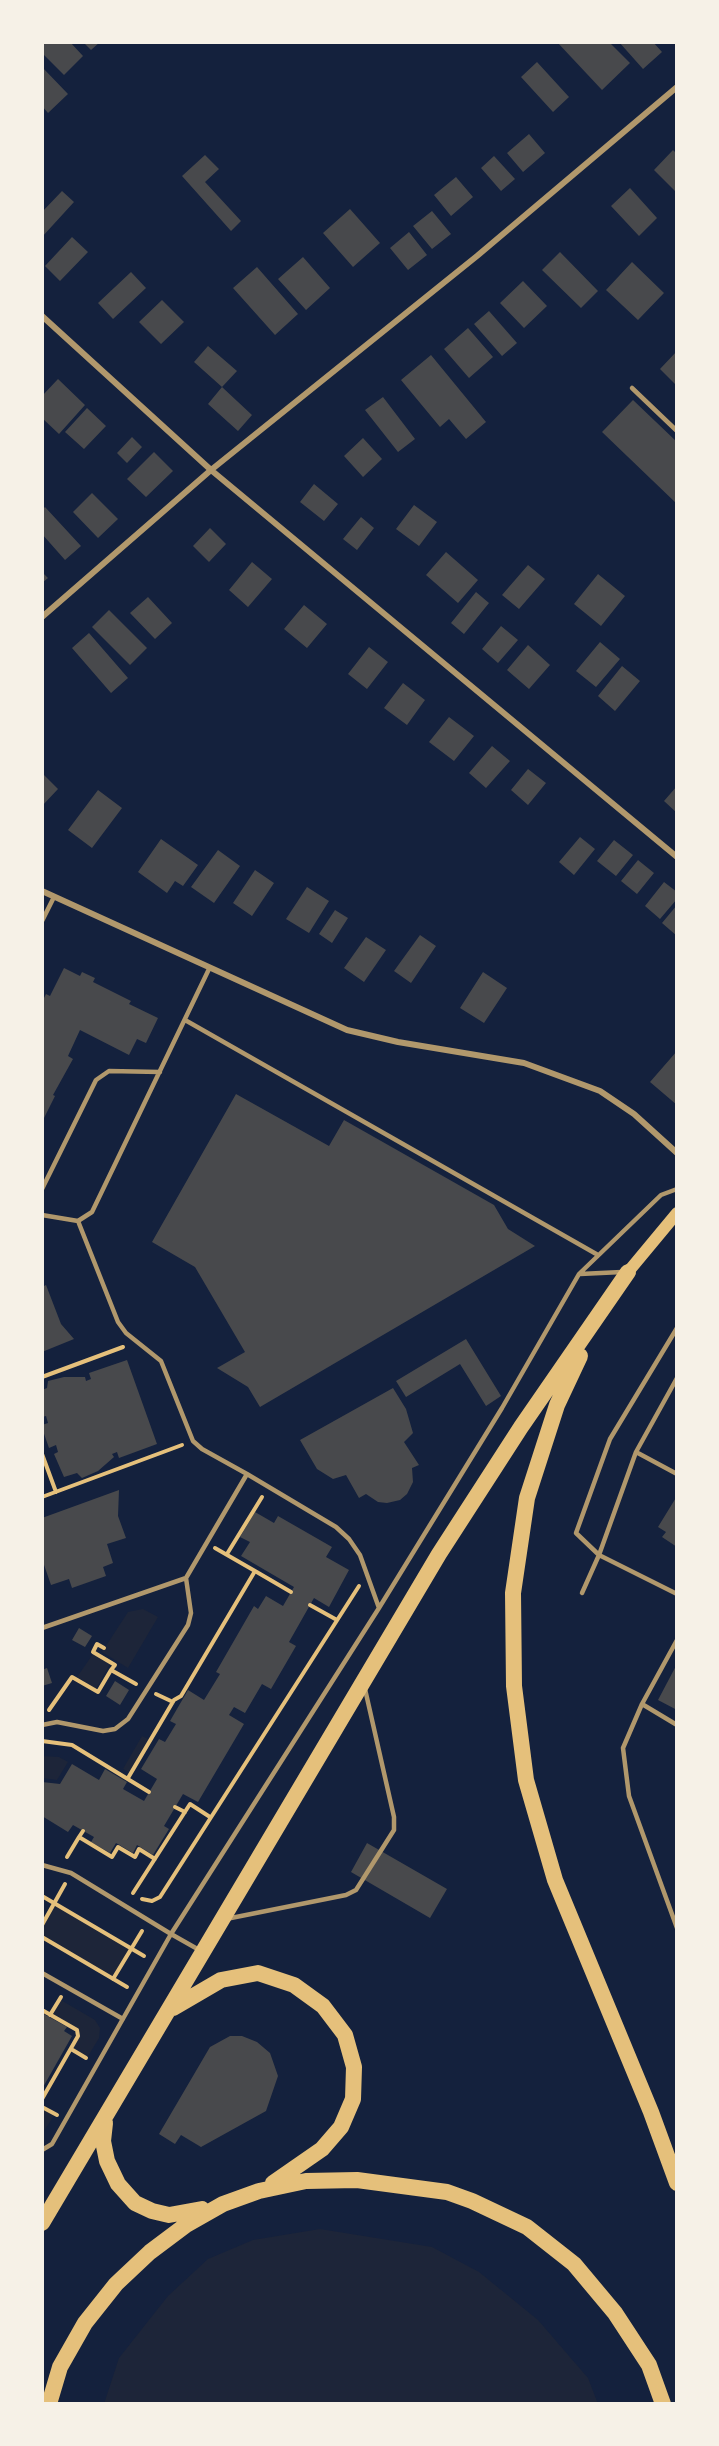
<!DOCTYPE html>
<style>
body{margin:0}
#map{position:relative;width:719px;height:2446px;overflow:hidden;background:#14213d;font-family:Lora,serif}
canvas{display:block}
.frame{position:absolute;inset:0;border:44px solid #f6f1e7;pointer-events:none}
</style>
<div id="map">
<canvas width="719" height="2446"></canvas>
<div class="frame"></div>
</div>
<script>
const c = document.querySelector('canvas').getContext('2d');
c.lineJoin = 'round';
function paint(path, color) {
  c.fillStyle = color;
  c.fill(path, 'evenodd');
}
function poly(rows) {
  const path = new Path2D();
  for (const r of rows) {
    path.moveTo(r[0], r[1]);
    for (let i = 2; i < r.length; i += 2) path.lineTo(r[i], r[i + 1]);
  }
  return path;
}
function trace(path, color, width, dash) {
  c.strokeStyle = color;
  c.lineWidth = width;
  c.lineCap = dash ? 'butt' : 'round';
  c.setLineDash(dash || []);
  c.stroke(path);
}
const green = poly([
 [143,1609,158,1617,128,1668,102,1652,128,1612],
 [93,1654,110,1664,96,1689,77,1677],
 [142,1736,148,1739,129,1772,123,1769],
 [42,1756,59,1757,68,1762,57,1780,42,1778],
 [55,1903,131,1949,113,1979,42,1937,42,1925],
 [59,1999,95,2020,100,2028,99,2038,87,2058,71,2049,78,2036,77,2030,50,2015],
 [42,2107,55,2114,42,2134],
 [320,2229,432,2247,479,2272,538,2320,588,2378,598,2404,104,2404,119,2358,168,2296,208,2259,253,2240]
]);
const building = poly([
 [42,42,70,42,83,56,64,75,42,53],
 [83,42,100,42,91,50],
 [557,42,609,42,630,63,602,90],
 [619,42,653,42,662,52,643,69],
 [537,62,569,97,553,112,521,77],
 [42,67,68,94,48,113,42,106],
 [529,134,545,153,523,172,507,153],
 [673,150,677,154,677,193,654,170],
 [205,155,219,169,205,182,241,221,231,231,182,176],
 [494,156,515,179,501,191,481,168],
 [456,177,473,197,451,216,434,195],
 [630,188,657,218,639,236,611,206],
 [62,191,74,202,42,237,42,212],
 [350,209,380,243,353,267,323,233],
 [432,211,451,234,432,249,413,226],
 [409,232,427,255,408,270,390,248],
 [72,237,88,252,60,281,45,266],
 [560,252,598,291,581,308,542,270],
 [303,257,330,288,306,310,278,279],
 [632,262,664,293,638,320,606,290],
 [257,267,298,314,275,335,233,288],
 [131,272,146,288,113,319,98,303],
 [523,281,547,306,524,328,500,303],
 [162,300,184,322,161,344,139,322],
 [489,311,517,343,502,356,474,324],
 [468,328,493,357,469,378,444,349],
 [208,346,237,371,222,387,252,415,238,431,208,404,222,387,194,362],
 [677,351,677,386,660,369],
 [431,355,486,422,466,439,449,419,440,427,401,380],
 [58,379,85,405,59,434,42,418,42,396],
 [383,397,415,439,398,452,365,410],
 [633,400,677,442,677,504,602,432],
 [87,408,106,426,84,449,65,432],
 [132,437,142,447,127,463,117,453],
 [363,438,382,459,363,477,344,456],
 [154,452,173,471,146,497,127,479],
 [314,484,338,504,324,521,300,502],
 [92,493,118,519,98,538,73,512],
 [414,505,437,522,419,546,396,529],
 [45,507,81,546,65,560,42,534,42,510],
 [361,517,374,528,357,550,343,539],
 [210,528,226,544,209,562,193,546],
 [446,552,478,580,458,603,426,575],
 [252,562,272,579,248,607,229,590],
 [528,565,545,579,519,609,502,595],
 [42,572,48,578,42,583],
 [598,574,625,596,601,626,574,604],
 [476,592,489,603,464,634,451,623],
 [148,597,172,623,155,639,130,613],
 [304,605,327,624,307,648,284,629],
 [109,610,147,648,130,665,92,627],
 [501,626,518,640,498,663,482,649],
 [89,633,128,678,111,693,72,648],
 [600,642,620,659,596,687,576,671],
 [528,645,550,665,529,689,507,670],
 [369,647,388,662,367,689,348,674],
 [622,666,640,681,615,711,598,696],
 [403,683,425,700,407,725,384,708],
 [449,717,474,736,454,761,429,742],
 [492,746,510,761,486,788,469,773],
 [528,769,546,783,528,805,511,790],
 [42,773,58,789,42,806],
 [677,786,677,813,664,801],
 [98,790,122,808,92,848,68,830],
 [580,837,595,849,574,875,559,862],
 [161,839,198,865,183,886,175,881,167,893,138,872],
 [614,840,633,855,616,876,597,861],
 [218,850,240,866,214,903,191,887],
 [638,860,654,873,637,894,621,881],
 [255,870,274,883,252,916,233,903],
 [664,882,677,892,677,899,660,919,645,906],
 [307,887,329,901,309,933,286,919],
 [677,905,677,936,662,923],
 [335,910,348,918,332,943,319,934],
 [420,935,436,946,411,983,394,971],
 [366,937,386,950,364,982,344,968],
 [64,968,80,976,82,972,95,978,93,982,131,1001,129,1004,158,1018,146,1043,137,1039,129,1055,80,1030,68,1056,73,1059,53,1095,55,1096,44,1118,42,1117,42,1002,46,994,50,996],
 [483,972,507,988,484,1023,460,1008],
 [677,1051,677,1105,650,1082],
 [236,1094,329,1146,344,1120,494,1205,508,1229,535,1246,260,1407,248,1387,217,1368,245,1352,195,1267,152,1242],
 [46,1285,61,1324,74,1339,42,1352,42,1287],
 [466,1339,501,1396,486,1406,460,1364,406,1397,396,1381],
 [127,1360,157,1444,119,1458,117,1452,112,1454,114,1457,98,1471,82,1478,77,1473,64,1477,54,1454,58,1452,56,1445,49,1448,42,1428,42,1425,48,1423,46,1416,42,1417,42,1390,47,1388,48,1381,64,1377,85,1377,86,1381,91,1379,89,1373],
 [393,1388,406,1409,413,1433,404,1442,419,1465,412,1468,413,1482,407,1494,400,1500,387,1503,378,1502,366,1494,359,1498,346,1475,333,1479,317,1469,300,1440],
 [119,1490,118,1516,126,1538,107,1544,113,1563,103,1567,106,1576,72,1588,69,1579,51,1585,42,1559,42,1518],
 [677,1496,677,1547,662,1537,666,1532,658,1527],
 [255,1512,274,1523,278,1516,332,1547,326,1557,349,1570,329,1607,314,1598,289,1642,296,1646,271,1689,262,1684,245,1713,234,1707,229,1715,244,1724,198,1802,183,1794,164,1826,169,1829,153,1855,137,1845,133,1853,116,1843,110,1853,91,1842,94,1837,73,1825,68,1832,42,1816,42,1782,60,1784,72,1764,99,1780,105,1769,127,1782,123,1789,144,1801,157,1779,141,1769,159,1739,165,1742,176,1724,170,1721,188,1690,204,1700,220,1674,216,1672,254,1606,258,1609,266,1596,283,1606,294,1587,241,1556,250,1542,240,1537],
 [79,1628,92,1636,85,1647,72,1640],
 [677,1664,677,1710,658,1700],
 [47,1668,52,1683,42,1686,42,1670],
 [115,1681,129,1690,120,1705,106,1696],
 [367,1843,447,1889,430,1918,351,1872],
 [42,2013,67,2027,64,2031,72,2036,42,2089],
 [230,2036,242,2036,257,2042,270,2053,278,2076,266,2111,201,2147,181,2135,175,2144,159,2134,210,2047]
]);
const path = poly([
 [42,1377,123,1347],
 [42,1454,56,1492],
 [42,1497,182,1445],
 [227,1554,262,1497],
 [255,1571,291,1592],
 [310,1605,337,1620],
 [104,1648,97,1644,93,1652,115,1665,111,1670],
 [156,1694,173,1702],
 [49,1710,72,1677,98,1692,111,1670,136,1684],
 [42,1741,72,1745,149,1792],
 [128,1778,174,1700,181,1696,255,1571,215,1548],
 [175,1807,185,1812],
 [79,1837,83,1831],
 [67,1857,79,1837,112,1857,118,1847,135,1857,139,1849,155,1859],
 [133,1893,190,1804,210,1817],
 [42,1896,144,1956],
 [142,1899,152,1901,160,1897,359,1586],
 [42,1925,65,1884],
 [42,1937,127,1987],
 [113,1979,142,1931],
 [42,2010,77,2030,78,2036,42,2099],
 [50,2015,61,1997],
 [71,2049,86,2058],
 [42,2107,57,2115]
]);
const service = poly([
 [632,388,677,431],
 [42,921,54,897],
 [185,1020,598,1255],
 [42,1189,96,1080,109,1071,160,1072],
 [42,1215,78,1221,92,1212,209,969],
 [78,1221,118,1322,126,1333,161,1361,193,1441,202,1449,247,1474],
 [580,1274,622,1272],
 [677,1378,636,1452,599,1555,677,1594],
 [636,1452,677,1474],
 [582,1593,599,1555,576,1533,610,1439,677,1328],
 [42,1628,186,1578],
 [677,1640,642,1704,677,1725],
 [642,1704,623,1748,629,1796,677,1928],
 [42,1725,57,1722,103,1731,115,1729,128,1719,188,1625,191,1613,186,1578,247,1474,336,1527,349,1539,360,1555,379,1608],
 [42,1865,71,1873,171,1934,379,1608,502,1408,579,1274,661,1195,677,1189],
 [226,1919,346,1895,356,1890,394,1830,394,1817,365,1689],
 [42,1973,123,2019],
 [42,2150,52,2144,171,1934,201,1951]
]);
const minor = poly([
 [42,316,211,470,677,857],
 [42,617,211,470,477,256,677,87],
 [42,891,347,1030,398,1042,524,1063,600,1091,634,1114,677,1153]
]);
const secondary = poly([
 [628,1272,677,1213]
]);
const trunk = poly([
 [580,1356,557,1405,527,1498,513,1593,514,1686,526,1780,555,1880,651,2112,677,2183],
 [173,2008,221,1980,258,1973,294,1985,323,2006,345,2035,354,2067,353,2099,341,2127,322,2149,273,2183],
 [105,2123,103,2141,107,2161,118,2184,135,2203,152,2211,169,2215,202,2209],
 [42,2223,439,1554,521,1427,628,1272],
 [49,2404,60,2367,85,2323,116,2284,150,2252,186,2225,223,2204,259,2191,306,2181,357,2180,447,2192,472,2201,527,2227,574,2264,615,2313,649,2365,663,2404]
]);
paint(green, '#1d2539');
paint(building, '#48494c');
trace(path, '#e5c07b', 4);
trace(service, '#b1986c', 4.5);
trace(minor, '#b1986c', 6);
trace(secondary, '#e5c07b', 12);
trace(trunk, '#e5c07b', 16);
</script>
